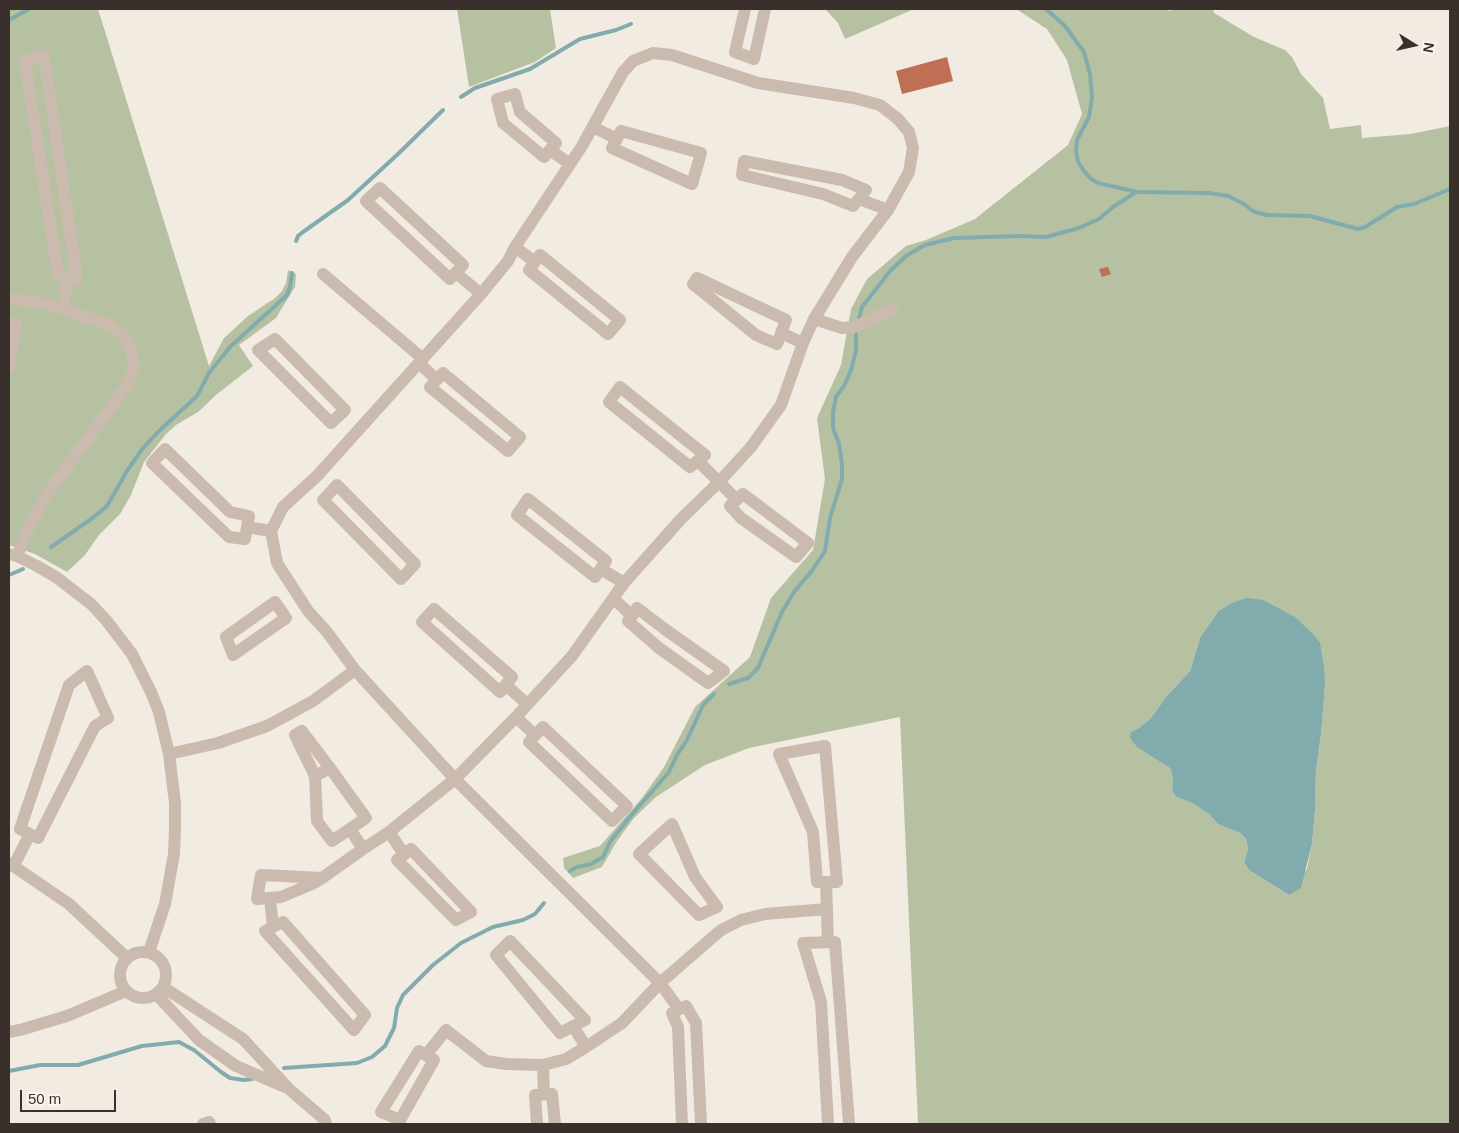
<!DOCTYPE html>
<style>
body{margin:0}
#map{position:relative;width:1459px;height:1133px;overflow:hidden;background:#f2ebe2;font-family:Helvetica,sans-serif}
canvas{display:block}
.frame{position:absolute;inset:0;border:10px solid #39302c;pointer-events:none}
.north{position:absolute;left:1389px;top:20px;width:50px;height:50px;-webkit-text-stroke:4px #faf5ee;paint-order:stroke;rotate:100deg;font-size:14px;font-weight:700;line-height:20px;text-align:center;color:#39302c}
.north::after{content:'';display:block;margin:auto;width:18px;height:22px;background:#39302c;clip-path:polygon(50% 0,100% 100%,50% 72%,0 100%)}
.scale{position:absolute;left:20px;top:1090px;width:96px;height:22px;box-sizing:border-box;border:2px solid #39302c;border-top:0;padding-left:6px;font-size:15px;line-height:18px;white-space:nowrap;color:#39302c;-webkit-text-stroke:4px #faf5ee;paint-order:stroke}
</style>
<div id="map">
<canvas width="1459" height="1133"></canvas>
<div class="frame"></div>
<div class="north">N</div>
<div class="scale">50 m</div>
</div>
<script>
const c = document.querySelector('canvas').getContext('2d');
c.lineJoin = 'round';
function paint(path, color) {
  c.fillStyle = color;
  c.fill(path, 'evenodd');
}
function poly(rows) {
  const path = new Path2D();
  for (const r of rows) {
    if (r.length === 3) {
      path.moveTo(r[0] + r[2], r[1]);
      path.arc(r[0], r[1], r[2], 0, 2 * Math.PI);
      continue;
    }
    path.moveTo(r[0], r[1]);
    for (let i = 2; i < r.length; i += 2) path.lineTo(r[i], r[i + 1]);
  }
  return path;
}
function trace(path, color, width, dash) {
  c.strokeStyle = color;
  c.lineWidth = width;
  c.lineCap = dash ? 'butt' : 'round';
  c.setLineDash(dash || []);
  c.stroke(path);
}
const green = poly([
 [9,9,98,9,209,366,224,338,248,316,275,298,282,291,286,283,288,270,296,274,295,287,276,318,239,345,253,366,216,395,198,412,176,425,166,434,144,462,131,495,120,514,99,535,85,555,67,572,35,554,9,545],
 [457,9,550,9,556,48,535,62,469,87],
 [825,9,914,9,845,39,838,23],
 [1016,9,1162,9,1170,11,1177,9,1213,9,1214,13,1254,37,1285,50,1292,57,1301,74,1323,98,1330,129,1361,125,1362,138,1411,134,1450,126,1450,1124,918,1124,900,717,749,748,705,765,656,797,634,818,617,841,602,867,573,878,564,868,563,858,600,846,642,798,664,767,695,707,750,657,771,598,813,550,825,479,817,418,841,365,851,309,867,279,906,246,926,240,975,219,1068,145,1082,114,1067,60,1047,29],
 [1200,638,1325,686,1321,734,1316,770,1315,811,1312,844,1307,869,1289,895,1249,870,1244,862,1248,849,1246,839,1240,833,1218,824,1209,814,1192,803,1176,797,1172,791,1173,778,1170,768,1158,760,1131,732,1139,728,1151,718,1166,697,1190,671]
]);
const water = poly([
 [1247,598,1263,600,1295,617,1313,634,1320,643,1324,667,1325,686,1321,734,1316,770,1315,811,1312,844,1301,888,1289,895,1249,870,1244,862,1248,849,1246,839,1240,833,1218,824,1209,814,1192,803,1176,797,1172,791,1173,778,1170,768,1137,747,1130,738,1131,732,1139,728,1151,718,1166,697,1190,671,1200,638,1219,611,1232,603]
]);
const stream = poly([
 [1046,9,1065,26,1084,52,1090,74,1092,98,1089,117,1077,140,1076,151,1078,162,1084,171,1091,179,1098,183,1137,192,1209,193,1228,196,1244,204,1253,211,1266,215,1310,216,1358,229,1365,227,1397,207,1414,204,1450,189],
 [9,20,29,9],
 [461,97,475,88,530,69,580,39,616,30,631,24],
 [296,241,298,236,303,232,348,200,398,154,443,110],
 [859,318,862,307,890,271,906,256,925,245,954,238,1018,236,1046,237,1079,228,1099,219,1113,207,1136,192],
 [51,547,94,517,107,506,127,471,143,448,158,432,197,396,209,373,230,347,287,295,290,287,292,273],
 [9,575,23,569],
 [729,684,748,678,758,668,782,612,794,592,811,572,825,551,830,518,842,479,842,464,839,444,833,428,833,412,836,397,844,386,851,370,856,351,856,334],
 [570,871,577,867,591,864,603,857,610,842,628,819,669,772,677,755,687,740,703,705,714,694],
 [284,1068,357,1063,372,1057,385,1046,394,1028,397,1008,403,995,433,965,461,943,493,927,523,920,535,914,544,903],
 [9,1071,40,1065,78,1065,142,1046,179,1042,194,1050,221,1072,230,1078,244,1080,252,1079]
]);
const building = poly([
 [947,57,953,81,902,94,896,71],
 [1108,267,1111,274,1102,277,1099,269]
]);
const minor = poly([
 [745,9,735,52,754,59,765,9],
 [44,55,77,279,58,275,25,62,44,55],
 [515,94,520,112,556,143,544,157,503,123,497,99,515,94],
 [593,127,617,139],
 [621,131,701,153,692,184,612,148,621,131],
 [550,150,570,164],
 [744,161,842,180,866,190,853,206,823,194,742,175,744,161],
 [380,188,463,265,450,279,366,201,380,188],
 [859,199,888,210],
 [515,247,535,262],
 [540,255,620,320,608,334,529,270,540,255],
 [456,273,481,294],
 [323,274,422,358],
 [697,278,786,320,777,344,756,335,693,284,697,278],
 [9,298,47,304,111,326,123,335,128,341,131,348,134,364,133,372,126,387,47,494,27,532,17,556],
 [63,309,68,277],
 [814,319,842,328,854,327,892,310],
 [9,323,16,325,9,368],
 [781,333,803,343],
 [275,339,345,410,331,423,258,350,275,339],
 [419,363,437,380],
 [443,373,520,437,508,451,430,387,443,373],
 [620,387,705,455,690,467,609,402,620,387],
 [165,449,230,512,249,516,245,539,229,537,152,463,165,449],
 [698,461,737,500],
 [337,485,415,564,401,579,323,500,337,485],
 [743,494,808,543,796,557,741,518,730,506,743,494],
 [528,499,606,561,595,577,517,515,528,499],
 [247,527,271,531],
 [9,554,17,556,37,566,56,577,91,604,106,620,132,654,151,692,159,712,169,754,175,803,175,828,174,854,165,904,149,952],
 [601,569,624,583],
 [614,599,632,616],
 [275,602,286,618,233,655,226,637,275,602],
 [637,608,666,630,724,671,708,683,659,648,628,621,637,608],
 [434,609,512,677,500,692,422,622,434,609],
 [87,671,108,718,95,726,38,838,20,829,69,685,87,671],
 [506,685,527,704],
 [516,717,535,735],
 [543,727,627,806,612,821,529,742,543,727],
 [825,746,837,882,817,882,813,832,779,754,825,746],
 [169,754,218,743,267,726,313,701,355,670],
 [330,768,366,818,332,841,317,821,315,776,330,768],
 [315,776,295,735,302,731,330,768],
 [672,824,695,877,717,907,699,915,639,854,672,824],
 [350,829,363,849],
 [389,832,404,854],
 [411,849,471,912,456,920,397,860,411,849],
 [9,863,69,904,127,958],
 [14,865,30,834],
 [322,878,261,875,257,899,281,897,312,884,322,878,363,849,389,832,455,779,516,717,572,656,624,583,681,519,719,482,751,447,781,405,803,343,814,319,852,257,888,210,909,172,913,148,909,132,898,119,880,105,854,98,758,83,672,55,653,53,633,61,623,72,582,146,515,247,508,261,481,294,317,476,283,507,271,531,277,563,308,611,327,632,355,670,455,779,660,983,679,1009],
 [826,882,828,942],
 [270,898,273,927],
 [283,922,365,1015,354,1030,265,931,283,922],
 [510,941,585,1020,560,1033,496,955,510,941],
 [143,975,23],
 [163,987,243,1039,289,1089,325,1120,326,1124],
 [156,994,199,1040,236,1066,285,1087],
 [573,1026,586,1047],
 [9,1032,20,1030,67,1016,126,991],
 [419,1051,434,1060,400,1120,381,1112,419,1051],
 [426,1055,446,1030,486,1061,506,1064,543,1065,566,1059,586,1047,622,1023,660,983,721,930,741,920,765,914,827,909],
 [543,1065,544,1094],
 [203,1124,209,1122,210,1124],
 [537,1124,535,1095,552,1094,555,1124],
 [682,1124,678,1027,672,1013,686,1006,696,1023,701,1124],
 [828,1124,821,1002,803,943,835,942,849,1124]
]);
paint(green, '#b6c1a2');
paint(water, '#82abae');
trace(stream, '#82abae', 4);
paint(building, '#be6f54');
trace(minor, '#cabbae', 12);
</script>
